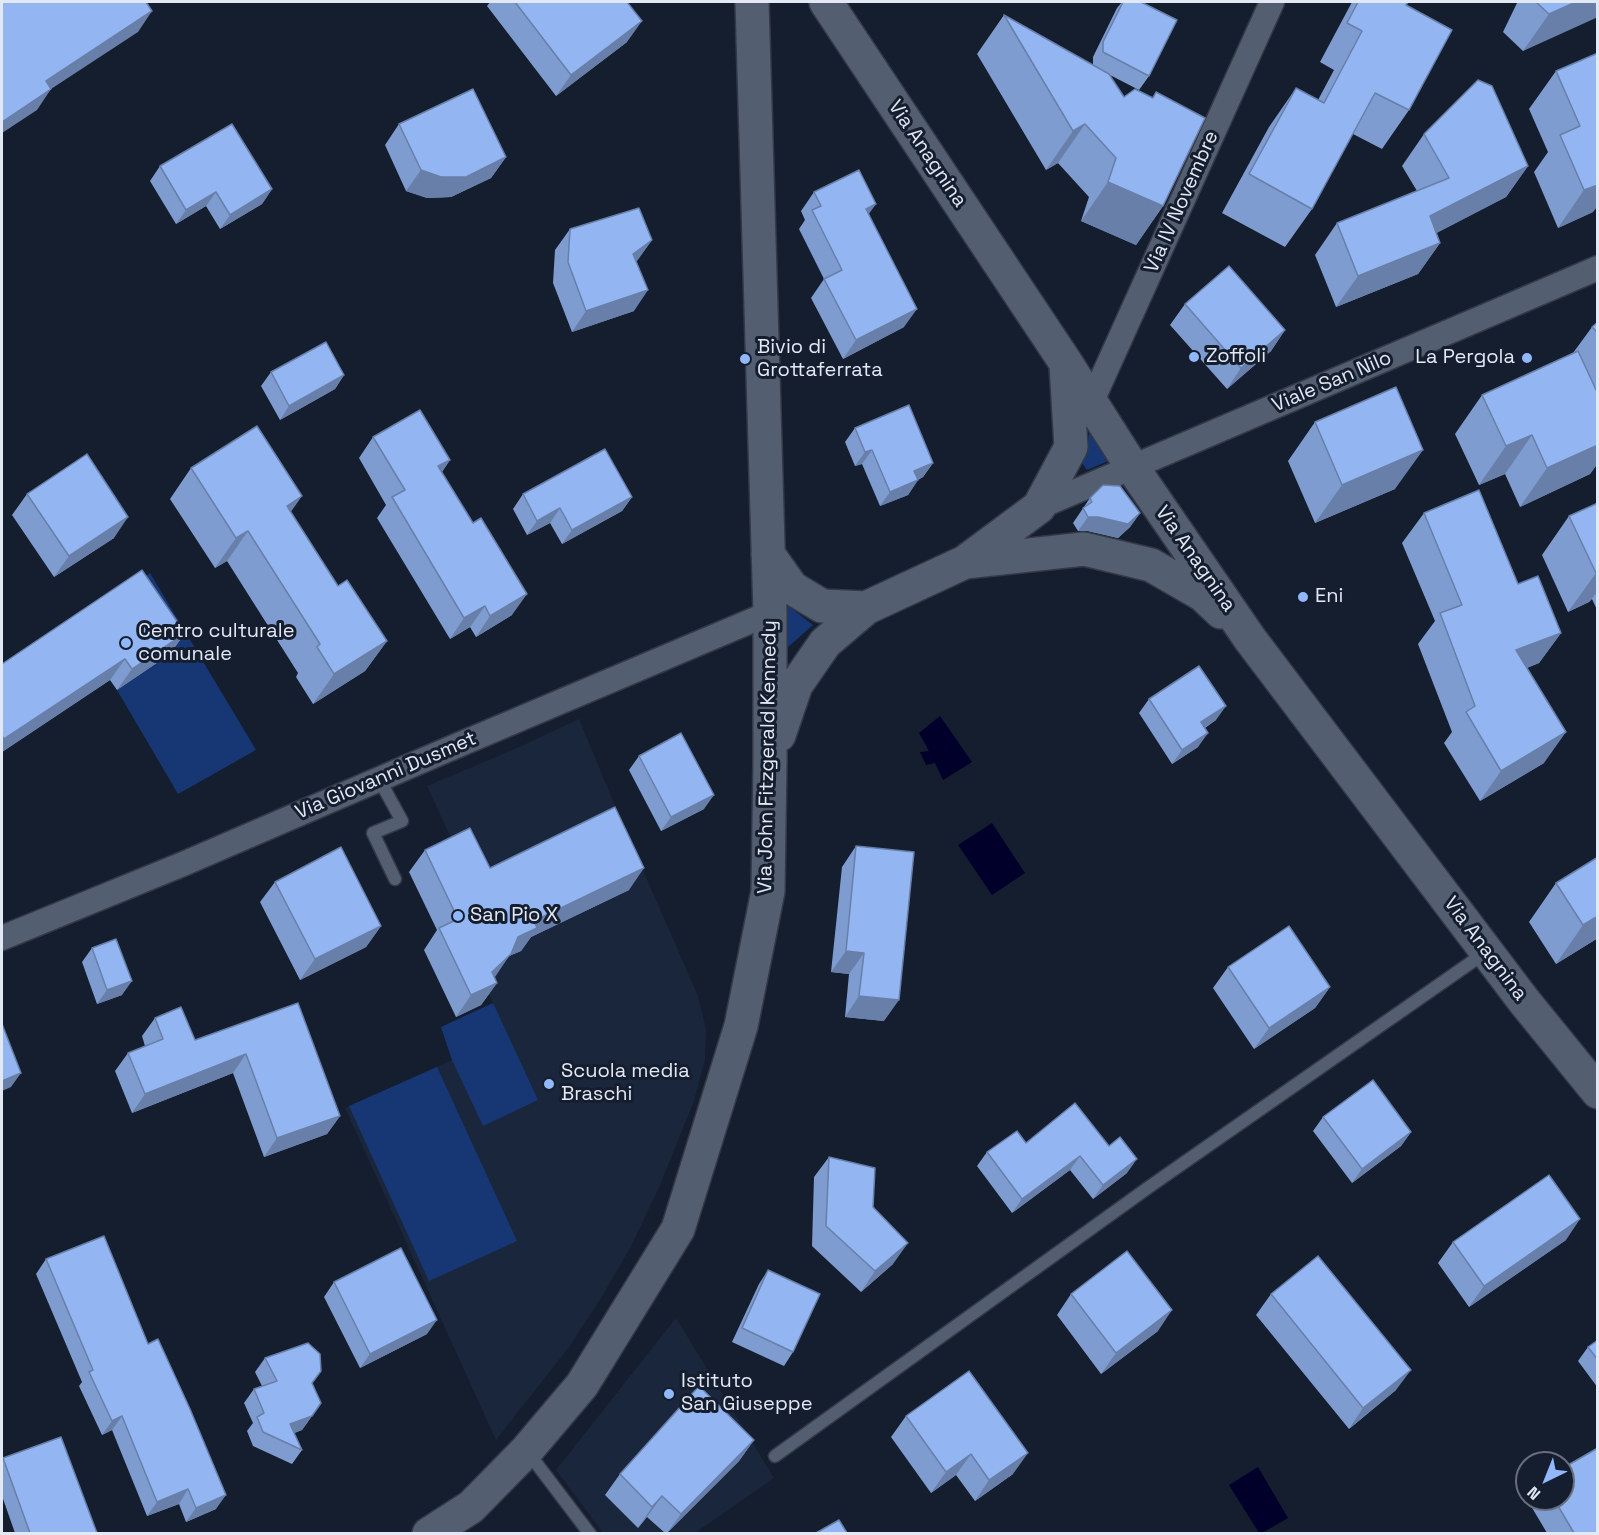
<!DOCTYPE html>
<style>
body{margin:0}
#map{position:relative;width:1599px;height:1535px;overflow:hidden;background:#151e2f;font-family:"Space Grotesk",sans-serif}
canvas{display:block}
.frame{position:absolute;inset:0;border:3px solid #e2e8f4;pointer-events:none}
.north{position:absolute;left:1515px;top:1451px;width:60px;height:60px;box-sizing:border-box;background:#151e2f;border:2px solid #676f7e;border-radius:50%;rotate:223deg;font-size:16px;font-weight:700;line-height:24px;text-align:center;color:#e2e8f4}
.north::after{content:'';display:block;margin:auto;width:21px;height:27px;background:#91b8fd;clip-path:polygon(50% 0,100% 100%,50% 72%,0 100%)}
</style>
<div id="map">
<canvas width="1599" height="1535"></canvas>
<div class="frame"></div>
<div class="north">N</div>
</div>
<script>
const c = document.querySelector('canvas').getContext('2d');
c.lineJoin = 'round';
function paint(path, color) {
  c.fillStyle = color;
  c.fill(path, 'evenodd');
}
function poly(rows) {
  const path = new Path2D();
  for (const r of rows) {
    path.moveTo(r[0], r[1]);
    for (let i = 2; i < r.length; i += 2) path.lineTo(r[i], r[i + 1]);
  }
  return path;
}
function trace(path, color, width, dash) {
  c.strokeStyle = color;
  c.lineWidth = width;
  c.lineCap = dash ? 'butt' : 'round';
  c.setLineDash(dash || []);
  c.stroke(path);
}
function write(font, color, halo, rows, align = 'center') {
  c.font = font + ' "Space Grotesk",sans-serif';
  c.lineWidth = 6;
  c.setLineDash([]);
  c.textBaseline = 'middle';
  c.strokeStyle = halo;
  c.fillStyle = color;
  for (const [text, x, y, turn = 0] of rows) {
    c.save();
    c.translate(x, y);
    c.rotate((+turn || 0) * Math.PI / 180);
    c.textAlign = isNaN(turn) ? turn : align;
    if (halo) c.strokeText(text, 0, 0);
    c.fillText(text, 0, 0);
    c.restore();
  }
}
const built = poly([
 [579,719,621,820,698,996,706,1029,705,1059,694,1101,658,1190,629,1250,601,1298,569,1347,496,1440,345,1108,452,1060,441,1027,493,1003,484,984,506,957,427,786,515,749],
 [676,1318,774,1478,695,1533,604,1534,556,1470]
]);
const green = poly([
 [1091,428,1115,458,1087,470,1082,463],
 [150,573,256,750,178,794,117,690,170,654,128,591],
 [769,591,813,625,770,663],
 [493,1003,538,1100,483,1126,452,1060,441,1027],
 [437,1067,517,1241,429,1281,349,1106]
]);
const water = poly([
 [940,716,972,762,943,780,935,763,926,765,920,752,929,751,919,733],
 [992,823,1025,873,992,895,958,845],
 [1258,1467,1288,1518,1262,1533,1259,1533,1229,1485]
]);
const service = poly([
 [379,779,402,821,373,833,395,879],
 [527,1451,590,1534],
 [775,1456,1149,1187,1486,952]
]);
const minor = poly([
 [1091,403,1272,2],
 [1039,507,1598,268],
 [2,938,183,864,463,743,770,613]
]);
const secondary = poly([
 [826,2,1066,363,1132,467,1250,639,1524,1001,1598,1092],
 [768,554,792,588,822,606,866,608],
 [965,562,1084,549,1151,565,1203,595,1221,612],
 [779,735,796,685,825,643,866,608,965,562,1039,507,1071,447,1066,365],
 [429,1534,471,1507,527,1450,582,1385,678,1229,741,1026,768,891,770,761,770,613,752,2]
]);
const wall = poly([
 [490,2,627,2,627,42,556,96,487,6],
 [1122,2,1141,2,1149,76,1139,90,1110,75,1124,97,1152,98,1156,92,1163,206,1136,245,1081,221,1089,197,1058,163,1046,170,977,54,1004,15,1093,65,1093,57,1117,8],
 [1352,2,1408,2,1406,5,1409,110,1382,149,1353,134,1312,209,1285,247,1222,213,1269,127,1296,88,1318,100,1334,70,1320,62],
 [1514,2,1598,2,1523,51,1503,32,1517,3],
 [1598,53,1593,212,1558,228,1534,172,1548,152,1529,109,1556,71],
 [399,124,506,157,491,178,451,197,427,198,406,191,385,145],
 [1424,134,1528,166,1506,197,1436,233,1440,243,1418,274,1336,307,1315,255,1337,223,1417,191,1402,166],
 [160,166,272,189,262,204,220,229,206,206,176,224,150,181],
 [814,192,869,214,904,327,843,359,811,298,824,279,799,229,805,220,801,211],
 [570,229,652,240,636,262,634,311,572,332,553,283,555,250],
 [1185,304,1285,330,1271,351,1227,389,1170,325],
 [1598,322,1598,463,1590,474,1520,507,1505,474,1479,485,1455,434,1482,395,1573,353,1592,327],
 [271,372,344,375,335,389,280,420,261,386],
 [1315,422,1395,489,1315,523,1288,461],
 [855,428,933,463,923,477,918,480,908,495,880,506,862,464,855,466,845,442],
 [373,437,450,460,442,472,512,615,476,637,470,627,450,639,377,518,386,505,359,458],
 [191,468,291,512,338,586,387,641,365,671,313,704,296,677,298,673,227,561,215,568,170,499],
 [27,494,114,538,54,577,12,515],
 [523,494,632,497,622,511,562,544,550,523,527,535,513,509],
 [1090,498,1140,513,1130,527,1118,538,1088,531,1078,531,1073,523],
 [1598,503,1598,612,1592,599,1589,602,1568,612,1542,555,1569,516],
 [1424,513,1518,584,1561,633,1539,663,1527,668,1544,763,1480,801,1444,743,1452,732,1418,644,1435,621,1402,543],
 [185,633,170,654,117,690,110,680,2,752,2,664],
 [1149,699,1216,720,1205,728,1198,747,1172,764,1139,713],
 [639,756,704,809,661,831,629,770],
 [856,846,884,1021,845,1017,849,974,831,972,842,867],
 [425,850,490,868,629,890,531,937,521,951,509,956,494,977,497,983,481,1005,456,1017,424,950,437,930,409,872],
 [1598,857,1598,938,1556,964,1529,922,1556,883],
 [275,882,381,926,366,947,300,980,260,902],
 [92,948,122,995,97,1004,82,962],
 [1228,967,1330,987,1315,1008,1254,1049,1213,988],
 [298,1003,340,1116,327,1134,264,1157,233,1073,132,1113,115,1071,128,1053,145,1046,142,1036,155,1018,195,1040],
 [1075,1103,1127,1173,1093,1199,1070,1170,1012,1213,977,1166,987,1152,1026,1143],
 [1323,1117,1411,1132,1401,1146,1352,1183,1313,1131],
 [829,1157,873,1207,893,1264,861,1292,812,1246,814,1177],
 [1566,1240,1469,1307,1438,1263,1453,1242],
 [46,1259,148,1344,216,1509,186,1522,179,1504,147,1516,112,1430,102,1435,79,1386,82,1382,36,1274],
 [768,1270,793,1352,784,1366,732,1342,759,1284],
 [334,1282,427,1334,360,1368,324,1297],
 [1071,1294,1158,1331,1101,1374,1057,1315],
 [1271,1294,1396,1390,1349,1429,1256,1315],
 [1598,1340,1598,1388,1578,1361,1588,1347],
 [265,1358,321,1371,312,1384,312,1416,302,1430,294,1433,302,1450,292,1464,253,1446,247,1431,253,1423,244,1403,254,1389,262,1386,255,1372],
 [906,1416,1013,1474,975,1501,956,1475,931,1493,891,1437],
 [754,1440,739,1461,667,1533,665,1533,647,1517,638,1528,605,1495,620,1474],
 [3,1458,97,1533,15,1533,2,1496,2,1460],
 [1529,1499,1563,1499,1598,1533,1547,1533,1528,1501]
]);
const shadedWall = poly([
 [1576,2,1598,2,1598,17,1523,51,1549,14],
 [152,11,138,32,51,89,37,110,2,133,2,122,46,81],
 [642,21,627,42,556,96,571,75],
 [1085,124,1058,163,1046,170,1073,131],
 [506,157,491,178,451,197,427,198,406,191,421,170],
 [1528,166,1506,197,1408,248,1430,216],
 [1108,182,1163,206,1136,245,1081,221],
 [1598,185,1598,206,1593,212,1558,228,1584,190],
 [272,189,262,204,220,229,230,215],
 [216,192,206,206,176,224,186,210],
 [876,204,863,222,866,209],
 [652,240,637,261,618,275,633,254],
 [1440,243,1418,274,1336,307,1358,276],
 [648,290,634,311,572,332,586,311],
 [917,309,904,327,843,359,856,340],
 [1285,330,1271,351,1227,389,1241,368],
 [344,375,335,389,280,420,289,406],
 [1532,435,1505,474,1479,485,1506,446],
 [1598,445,1598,463,1590,474,1520,507,1547,468],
 [872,450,862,464,855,466,865,452],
 [1423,450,1395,489,1315,523,1342,485],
 [450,460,435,481,438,466],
 [933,463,923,477,904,485,914,471],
 [918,480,908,495,880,506,890,492],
 [302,496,281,526,287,506],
 [632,497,622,511,562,544,572,530],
 [560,508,550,523,527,535,537,521],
 [1140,513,1130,527,1118,538,1088,531,1078,531,1088,517],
 [128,517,114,538,54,577,69,556],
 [248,531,227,561,215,568,236,538],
 [1598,572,1598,591,1589,602,1568,612,1596,573],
 [527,594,512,615,476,637,490,616],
 [485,606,470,627,450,639,464,618],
 [185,633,170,654,117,690,132,669],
 [1561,633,1539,663,1494,680,1516,650],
 [387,641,365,671,313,704,334,674],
 [125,659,110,680,2,752,2,742,4,739],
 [1226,706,1216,720,1191,736,1201,722],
 [1566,732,1544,763,1480,801,1501,771],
 [1208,733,1198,747,1172,764,1182,750],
 [714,795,704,809,661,831,671,817],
 [644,868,629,890,531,937,521,951,509,956,495,977,480,991,497,983,481,1005,456,1017,471,995,518,937,534,921],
 [1598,916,1598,938,1556,964,1583,925],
 [381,926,366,947,300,980,315,959],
 [846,951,864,953,849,974,831,972],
 [132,981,122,995,97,1004,107,990],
 [1330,987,1315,1008,1254,1049,1269,1028],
 [859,996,899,1000,884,1021,845,1017],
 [246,1054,233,1073,132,1113,145,1094],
 [21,1073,11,1087,2,1091,2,1081],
 [340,1116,327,1134,264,1157,277,1138],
 [1411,1132,1401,1146,1352,1183,1362,1169],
 [1080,1156,1070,1170,1012,1213,1022,1199],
 [1137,1159,1127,1173,1093,1199,1103,1185],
 [1580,1219,1566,1240,1469,1307,1484,1286],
 [908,1243,893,1264,861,1292,875,1271],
 [1172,1310,1158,1331,1101,1374,1116,1353],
 [437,1320,427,1334,360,1368,370,1354],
 [1411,1370,1396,1390,1349,1429,1363,1408],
 [122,1416,112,1430,102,1435,112,1421],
 [312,1416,302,1430,280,1439,290,1424],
 [754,1440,739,1461,667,1533,681,1514],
 [1028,1453,1013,1474,975,1501,989,1480],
 [971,1454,956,1475,931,1493,946,1472],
 [188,1489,179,1504,147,1516,157,1502],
 [226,1495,216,1509,186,1522,196,1508],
 [662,1496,647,1517,638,1528,652,1507]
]);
const building = poly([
 [2,2,146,2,152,11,46,81,51,89,2,122,2,2],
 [515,2,627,2,642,21,571,75,515,2],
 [1123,2,1141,2,1177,20,1149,76,1103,52,1103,42,1123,2],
 [1358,2,1408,2,1406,5,1452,30,1409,110,1375,93,1312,209,1249,174,1296,88,1324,103,1362,31,1347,23,1358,2],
 [1536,2,1576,2,1549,14,1536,2],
 [1004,15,1109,74,1124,97,1135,89,1153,98,1156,92,1205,118,1163,206,1108,182,1116,158,1085,124,1073,131,1004,15],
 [1598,53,1598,185,1584,190,1560,135,1580,126,1556,71,1598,53],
 [1478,80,1492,86,1528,166,1430,216,1440,243,1358,276,1337,223,1449,178,1424,134,1478,80],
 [473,89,506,157,466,177,441,177,421,170,399,124,473,89],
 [232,124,272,189,230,215,216,192,186,210,160,166,232,124],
 [859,170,876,204,866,209,917,309,856,340,824,279,842,270,812,210,821,206,814,192,859,170],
 [639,208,652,240,633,254,648,290,586,311,568,262,570,229,639,208],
 [1229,266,1285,330,1241,368,1185,304,1229,266],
 [1598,322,1598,333,1592,327,1598,322],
 [326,342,344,375,289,406,271,372,326,342],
 [1578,351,1598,394,1598,445,1547,468,1532,435,1506,446,1482,395,1578,351],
 [1396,387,1423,450,1342,485,1315,422,1396,387],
 [909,405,933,463,914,471,918,480,890,492,872,450,865,452,855,428,909,405],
 [420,410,450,460,438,466,473,523,481,518,527,594,490,616,485,606,464,618,392,497,405,490,373,437,420,410],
 [257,426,302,496,287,506,338,586,347,580,387,641,334,674,317,647,320,644,248,531,236,538,191,468,257,426],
 [605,449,632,497,572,530,560,508,537,521,523,494,605,449],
 [87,454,128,517,69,556,27,494,87,454],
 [1103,485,1120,486,1140,513,1128,524,1098,517,1088,517,1083,508,1092,502,1090,498,1103,485],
 [1479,490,1518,584,1538,576,1561,633,1516,650,1566,732,1501,771,1466,712,1475,706,1440,613,1462,605,1424,513,1479,490],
 [1598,503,1598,572,1596,573,1569,516,1598,503],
 [142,570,185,633,132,669,125,659,4,739,2,736,2,664,142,570],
 [1199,666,1226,706,1201,722,1208,733,1182,750,1149,699,1199,666],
 [681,733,714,795,671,817,639,756,681,733],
 [615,807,644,868,534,921,537,928,518,937,511,954,492,972,497,983,471,995,439,928,458,919,425,850,470,828,490,868,615,807],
 [856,846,914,852,899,1000,859,996,864,953,846,951,856,846],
 [341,847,381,926,315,959,275,882,341,847],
 [1598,857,1598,916,1583,925,1556,883,1598,857],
 [1289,926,1330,987,1269,1028,1228,967,1289,926],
 [116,939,132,981,107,990,92,948,116,939],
 [298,1003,340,1116,277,1138,246,1054,145,1094,128,1053,163,1039,155,1018,181,1007,195,1040,298,1003],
 [2,1024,21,1073,2,1081,2,1024],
 [1373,1080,1411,1132,1362,1169,1323,1117,1373,1080],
 [1075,1103,1109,1146,1120,1137,1137,1159,1103,1185,1080,1156,1022,1199,987,1152,1017,1131,1026,1143,1075,1103],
 [829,1157,875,1168,873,1207,908,1243,875,1271,826,1226,829,1157],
 [1549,1175,1580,1219,1484,1286,1453,1242,1549,1175],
 [104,1236,148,1344,158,1339,190,1409,226,1495,196,1508,188,1489,157,1502,122,1416,112,1421,89,1372,93,1370,46,1259,104,1236],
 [401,1248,437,1320,370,1354,334,1282,401,1248],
 [1127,1251,1172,1310,1116,1353,1071,1294,1127,1251],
 [1318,1256,1411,1370,1363,1408,1271,1294,1318,1256],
 [768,1270,820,1294,793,1352,742,1328,768,1270],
 [1598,1340,1598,1360,1588,1347,1598,1340],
 [308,1343,320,1354,321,1371,312,1383,321,1403,312,1416,290,1424,302,1450,263,1432,257,1417,264,1413,254,1389,277,1381,265,1358,308,1343],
 [969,1371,1028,1453,989,1480,971,1454,946,1472,906,1416,969,1371],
 [699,1386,754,1440,681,1514,662,1496,652,1507,620,1474,699,1386],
 [61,1437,97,1533,30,1533,3,1458,61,1437],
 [1596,1449,1598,1452,1598,1533,1574,1533,1554,1499,1563,1499,1563,1468,1596,1449],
 [839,1520,847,1533,816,1533,839,1520]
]);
const markers = [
 [1194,357,6,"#91b8fd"],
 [1527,358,6,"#91b8fd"],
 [745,359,6,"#91b8fd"],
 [1303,597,6,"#91b8fd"],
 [126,643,6,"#91b8fd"],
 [458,916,6,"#91b8fd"],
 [549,1084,6,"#91b8fd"],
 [669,1394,6,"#91b8fd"]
];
const streetNames = [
 ["Via Anagnina",927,154,56],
 ["Via IV Novembre",1182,202,-66],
 ["Viale San Nilo",1332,382,-23],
 ["Via Anagnina",1195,559,55],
 ["Via John Fitzgerald Kennedy",768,757,-89],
 ["Via Giovanni Dusmet",386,776,-23],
 ["Via Anagnina",1485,949,53]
];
const poiNames = [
 ["Bivio di",757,348],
 ["Grottaferrata",757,371],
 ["Zoffoli",1206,357],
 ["La Pergola",1515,358,"right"],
 ["Eni",1315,597],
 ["Centro culturale",138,632],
 ["comunale",138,655],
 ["San Pio X",470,916],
 ["Scuola media",561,1072],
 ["Braschi",561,1095],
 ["Istituto",681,1382],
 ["San Giuseppe",681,1405]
];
paint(built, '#1a263c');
paint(green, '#173774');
paint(water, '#00002a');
trace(service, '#343947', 15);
trace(minor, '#343947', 27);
trace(secondary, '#343947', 36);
trace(service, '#535e71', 12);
trace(minor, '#535e71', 24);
trace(secondary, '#535e71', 33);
paint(wall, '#7e9ccf');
paint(shadedWall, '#677fa9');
paint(building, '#93b5f1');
trace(building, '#677fa9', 1.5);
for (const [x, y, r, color] of markers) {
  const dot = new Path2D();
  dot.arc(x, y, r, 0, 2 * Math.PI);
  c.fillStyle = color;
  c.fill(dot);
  trace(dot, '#151e2f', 2);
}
write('20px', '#e2e8f4', '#151e2f', streetNames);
write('20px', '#e2e8f4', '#151e2f', poiNames, 'left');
</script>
